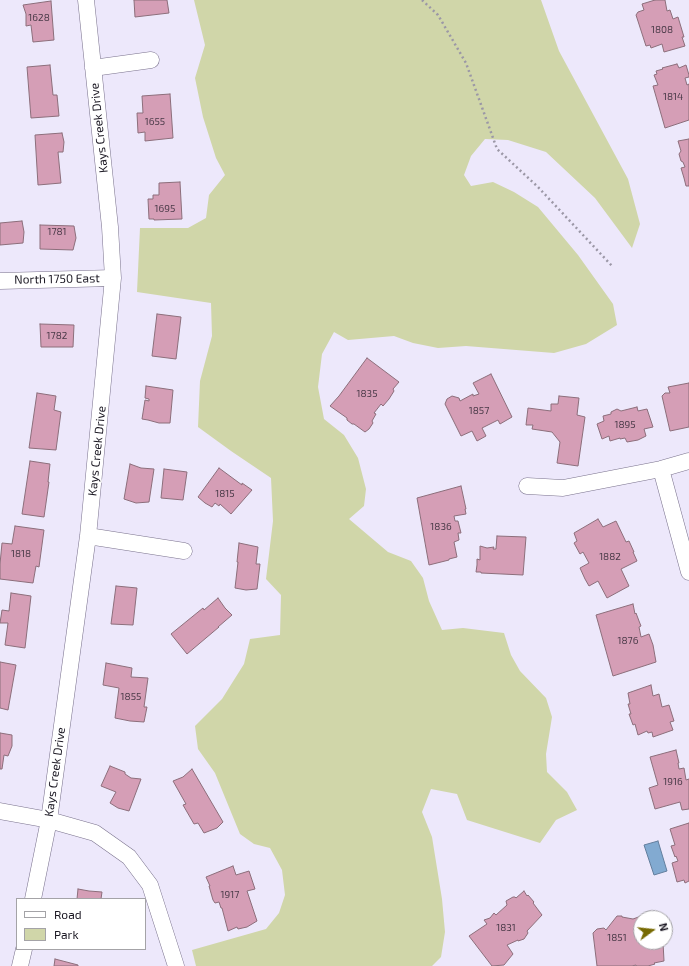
<!DOCTYPE html>
<style>
body{margin:0}
#map{position:relative;width:689px;height:966px;overflow:hidden;background:#ede8fb;font-family:"Exo 2",sans-serif}
canvas{display:block}
.legend{position:absolute;left:16px;top:898px;width:130px;height:52px;box-sizing:border-box;background:#fff;border:1px solid #a4a3a7;margin:0;padding:5px 7px;list-style:none;font-size:12px;color:#1b1823}
.legend li{display:flex;align-items:center;gap:8px;height:20px}
.legend b{width:20px;border:1px solid #a4a3a7}
.north{position:absolute;left:633px;top:910px;width:40px;height:40px;box-sizing:border-box;background:#fff;border:1px solid #a4a3a7;border-radius:50%;rotate:75deg;font-size:11px;font-weight:700;line-height:16px;text-align:center;color:#1b1823}
.north::after{content:'';display:block;margin:auto;width:14px;height:18px;background:#776a02;clip-path:polygon(50% 0,100% 100%,50% 72%,0 100%)}
</style>
<div id="map">
<canvas width="689" height="966"></canvas>
<ul class="legend">
<li><b style="height:5px;background:#fff"></b>Road</li>
<li><b style="height:11px;background:#d0d6a9"></b>Park</li>
</ul>
<div class="north">N</div>
</div>
<script>
const c = document.querySelector('canvas').getContext('2d');
c.lineJoin = 'round';
function paint(path, color) {
  c.fillStyle = color;
  c.fill(path, 'evenodd');
}
function poly(rows) {
  const path = new Path2D();
  for (const r of rows) {
    path.moveTo(r[0], r[1]);
    for (let i = 2; i < r.length; i += 2) path.lineTo(r[i], r[i + 1]);
  }
  return path;
}
function trace(path, color, width, dash) {
  c.strokeStyle = color;
  c.lineWidth = width;
  c.lineCap = dash ? 'butt' : 'round';
  c.setLineDash(dash || []);
  c.stroke(path);
}
function write(font, color, halo, rows, align = 'center') {
  c.font = font + ' "Exo 2",sans-serif';
  c.lineWidth = 3;
  c.setLineDash([]);
  c.textBaseline = 'middle';
  c.strokeStyle = halo;
  c.fillStyle = color;
  for (const [text, x, y, turn = 0] of rows) {
    c.save();
    c.translate(x, y);
    c.rotate((+turn || 0) * Math.PI / 180);
    c.textAlign = isNaN(turn) ? turn : align;
    if (halo) c.strokeText(text, 0, 0);
    c.fillText(text, 0, 0);
    c.restore();
  }
}
const green = poly([
 [194,0,541,0,559,51,628,179,640,224,632,248,595,198,546,152,508,140,485,139,471,156,464,175,471,186,493,182,514,192,538,207,578,255,613,304,617,325,586,344,554,353,466,346,438,348,413,343,394,336,348,340,334,332,322,354,318,387,324,419,344,435,358,458,366,489,364,506,349,519,388,552,411,561,423,578,429,601,442,630,463,628,504,633,511,655,520,671,546,698,552,717,546,754,547,772,567,792,577,810,556,820,540,843,467,820,457,794,431,789,422,812,432,837,442,899,445,932,441,957,432,966,196,966,192,950,266,929,279,913,285,895,282,870,270,848,254,844,240,834,215,773,198,749,195,726,222,699,244,664,250,639,280,635,281,595,266,579,273,521,271,478,231,451,198,427,200,381,212,336,211,303,137,292,140,228,188,228,206,218,209,195,225,175,216,158,203,117,195,78,205,45]
]);
const water = poly([
 [658,841,667,871,654,875,644,845,658,841]
]);
const building = poly([
 [134,0,167,0,169,13,135,17,134,0],
 [655,0,665,0,667,11,670,10,673,19,678,17,684,37,682,37,685,46,664,52,662,44,651,48,650,45,646,46,636,15,638,12,644,10,642,4,655,0],
 [51,1,54,40,33,42,31,25,26,26,26,14,23,5,51,1],
 [677,64,679,68,686,65,689,75,689,77,685,78,687,85,689,84,689,120,665,128,653,86,658,85,654,75,657,74,656,71,663,69,662,68,677,64],
 [50,65,53,95,57,95,59,116,31,118,27,67,50,65],
 [170,94,173,138,145,141,145,132,138,133,137,113,143,113,142,96,170,94],
 [62,133,64,142,63,152,58,152,61,183,38,185,35,135,62,133],
 [689,139,689,186,686,186,684,178,681,168,685,167,683,162,681,161,679,154,681,151,678,141,689,139],
 [180,182,182,219,154,220,154,219,149,219,148,199,153,199,153,195,159,195,159,183,180,182],
 [22,221,24,232,23,243,0,245,0,223,22,221],
 [40,225,74,226,76,238,73,250,40,249,40,225],
 [157,314,181,317,176,359,152,356,157,314],
 [40,324,74,325,73,347,41,347,40,324],
 [367,358,399,382,393,389,394,391,389,399,383,406,381,404,374,413,376,414,372,421,373,423,369,429,365,432,354,424,352,424,347,420,347,418,330,406,339,396,367,358],
 [491,374,512,417,500,424,498,420,482,428,486,436,477,441,472,431,461,436,445,404,447,399,452,396,459,398,460,401,473,394,473,396,479,394,473,383,491,374],
 [689,383,689,427,670,431,662,396,665,393,670,393,668,387,689,383],
 [146,386,173,390,170,423,159,423,148,420,142,419,145,400,149,401,149,399,145,398,146,386],
 [37,393,56,396,54,410,61,412,56,450,29,448,37,393],
 [559,396,579,398,577,415,585,417,578,466,557,463,560,442,552,432,532,429,533,425,526,425,528,408,551,411,551,404,558,404,559,396],
 [637,407,638,411,647,409,653,427,644,429,646,436,638,440,627,442,625,438,620,439,620,438,610,441,609,436,602,439,597,424,604,421,603,416,611,414,611,412,617,409,621,411,637,407],
 [30,461,50,464,48,482,49,482,44,517,22,514,30,461],
 [130,464,141,468,154,469,149,502,136,503,124,499,130,464],
 [219,468,242,485,242,483,252,490,231,514,220,504,219,506,215,503,212,507,205,503,198,497,219,468],
 [164,469,187,472,183,500,161,498,164,469],
 [461,486,466,509,465,509,466,514,454,516,455,521,458,521,461,533,458,533,459,540,454,542,457,557,449,559,449,560,429,565,417,498,461,486],
 [598,519,603,527,616,521,626,542,629,541,634,552,633,552,637,561,621,569,629,586,607,598,598,581,589,586,585,579,580,568,589,563,583,552,580,554,574,543,577,541,574,533,598,519],
 [15,526,44,530,39,567,36,566,33,583,0,579,0,564,2,543,12,544,15,526],
 [497,536,526,537,523,575,481,573,481,572,476,572,477,565,477,559,480,560,480,546,487,548,494,547,493,549,496,549,497,536],
 [239,543,258,547,256,564,260,564,257,589,246,590,235,588,238,562,237,562,239,543],
 [116,586,137,588,133,625,111,624,116,586],
 [11,593,31,596,25,648,5,645,8,623,0,623,2,610,9,611,11,593],
 [218,598,225,608,232,615,218,627,219,627,187,654,171,634,203,608,204,610,218,598],
 [633,604,635,614,636,613,639,621,641,626,639,627,641,637,649,634,653,645,656,662,613,676,596,615,633,604],
 [0,662,16,665,8,710,0,708,0,662],
 [106,663,132,668,131,677,148,678,144,707,147,707,144,722,130,721,115,718,119,688,103,685,106,663],
 [651,685,653,696,659,694,662,707,669,705,674,721,670,722,673,730,653,737,652,732,648,733,647,731,638,735,635,724,633,725,629,714,631,714,628,704,630,704,628,693,651,685],
 [0,733,12,735,12,746,8,756,4,755,2,769,0,769,0,733],
 [676,750,679,763,678,763,679,769,684,768,686,780,689,779,689,809,682,810,680,802,655,809,649,788,658,785,650,757,676,750],
 [110,766,125,772,125,774,131,778,141,779,129,811,118,808,110,803,116,792,101,786,110,766],
 [192,769,223,822,217,828,204,833,198,823,194,824,183,805,186,804,173,781,183,777,192,769],
 [689,823,689,881,685,883,684,880,677,882,672,863,678,861,676,856,675,857,671,846,675,845,670,829,689,823],
 [233,866,236,875,249,871,255,889,247,891,257,921,247,927,238,929,237,927,228,931,222,908,221,908,219,902,215,903,213,900,209,886,210,886,206,877,233,866],
 [78,889,89,891,102,892,101,899,77,899,78,889],
 [524,891,527,896,528,895,534,902,533,903,542,915,527,931,528,933,524,939,518,941,518,940,507,945,513,954,504,965,492,966,469,936,487,924,484,920,490,918,494,913,496,915,507,905,506,901,513,897,515,897,516,898,524,891],
 [644,915,644,918,641,918,641,942,663,942,664,961,654,963,655,964,648,966,636,966,636,965,632,966,597,966,593,933,597,929,604,928,606,930,617,916,622,916,622,917,633,919,644,915],
 [55,959,78,965,78,966,54,966,55,959]
]);
const path = poly([
 [422,0,438,15,466,63,497,149,538,187,613,267]
]);
const minor = poly([
 [93,68,151,60],
 [0,281,113,278],
 [661,469,689,572],
 [527,486,563,488,661,469,689,461],
 [88,536,184,551],
 [0,811,49,820,95,833,129,857,150,885,176,966],
 [33,899,49,820,88,536,113,278,110,227,86,0],
 [20,966,24,949]
]);
const numberNames = [
 ["1628",39,18],
 ["1808",662,30],
 ["1814",673,97],
 ["1655",155,122],
 ["1695",165,209],
 ["1781",57,232],
 ["1782",57,336],
 ["1835",367,394],
 ["1857",479,411],
 ["1895",625,425],
 ["1815",225,494],
 ["1836",441,527],
 ["1818",21,554],
 ["1882",610,557],
 ["1876",628,641],
 ["1855",131,697],
 ["1916",673,782],
 ["1917",230,895],
 ["1831",506,928],
 ["1851",617,938]
];
const streetNames = [
 ["Kays Creek Drive",99,128,-96],
 ["North 1750 East",57,279,-1],
 ["Kays Creek Drive",97,451,-84],
 ["Kays Creek Drive",55,772,-82]
];
paint(green, '#d0d6a9');
paint(water, '#82aad1');
trace(water, '#637e9d', 1);
paint(building, '#d59eb6');
trace(building, '#8c6e7b', 1);
trace(minor, '#7a728d', 17);
trace(path, '#9b97a6', 2.5, [2, 3]);
trace(minor, '#fff', 16);
write('10px', '#4a3a48', null, numberNames);
write('12px', '#1b1823', '#fff', streetNames);
</script>
